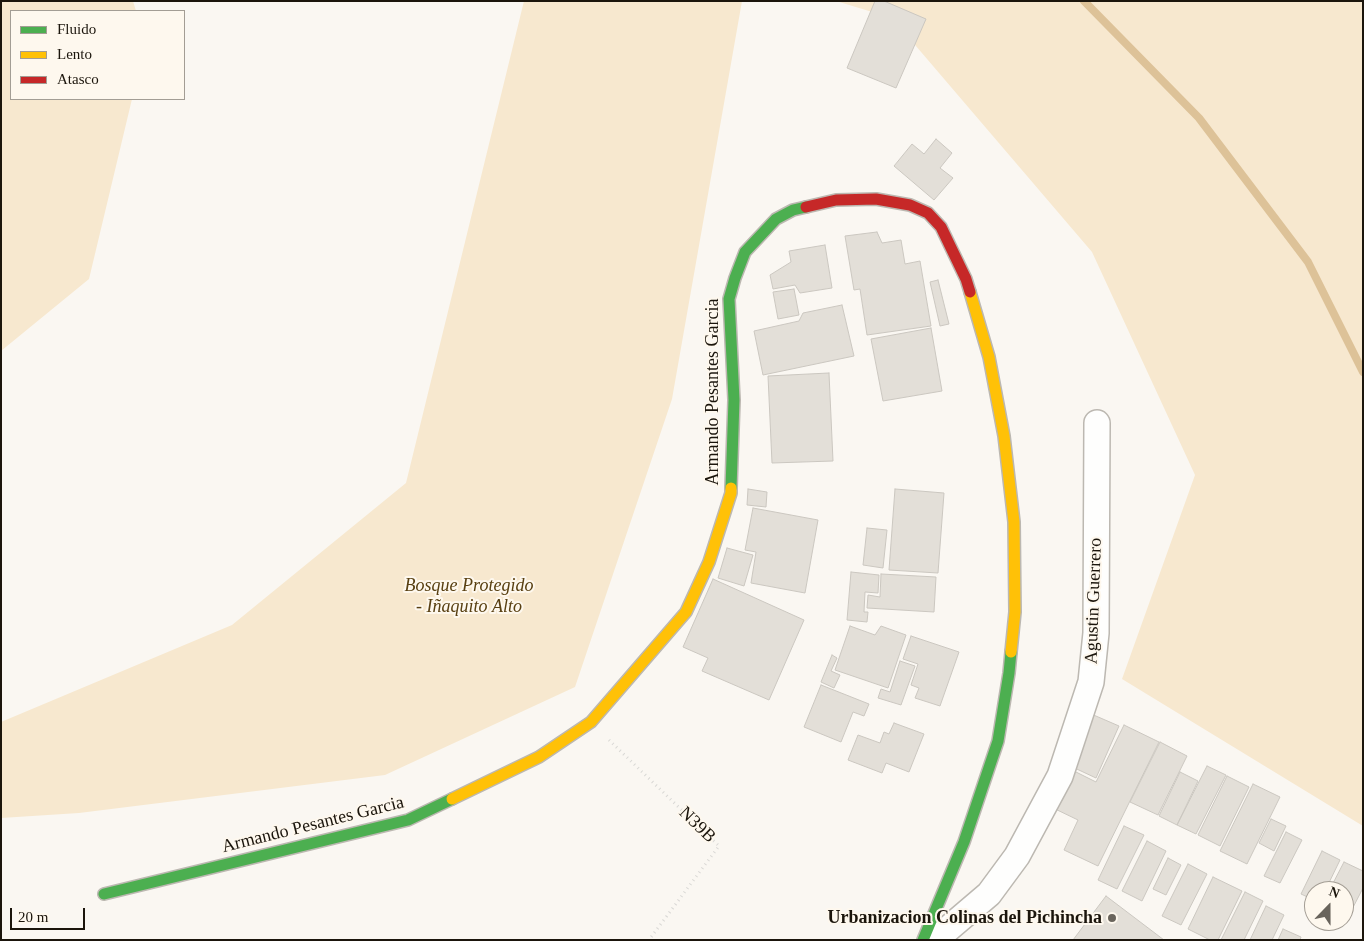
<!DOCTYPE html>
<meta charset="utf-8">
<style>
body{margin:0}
#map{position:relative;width:1364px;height:941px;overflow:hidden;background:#faf7f2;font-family:"Times New Roman",serif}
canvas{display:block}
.frame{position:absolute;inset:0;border:2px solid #1b150c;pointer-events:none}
.legend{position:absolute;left:10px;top:10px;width:175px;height:90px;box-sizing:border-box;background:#fef8ee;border:1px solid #a39d94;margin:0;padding:6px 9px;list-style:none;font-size:15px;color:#1b150c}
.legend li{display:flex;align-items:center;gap:10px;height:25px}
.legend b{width:25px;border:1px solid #a39d94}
.north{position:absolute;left:1304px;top:881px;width:50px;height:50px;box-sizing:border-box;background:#fef8ee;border:1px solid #a39d94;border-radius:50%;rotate:22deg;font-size:14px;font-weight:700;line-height:20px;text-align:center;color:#1b150c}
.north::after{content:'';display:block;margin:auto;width:18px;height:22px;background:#69645c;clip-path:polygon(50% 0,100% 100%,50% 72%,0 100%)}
.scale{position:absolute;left:10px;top:908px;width:75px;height:22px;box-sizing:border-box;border:2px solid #1b150c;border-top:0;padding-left:6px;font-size:15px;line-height:18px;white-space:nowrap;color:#1b150c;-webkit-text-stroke:4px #fef8ee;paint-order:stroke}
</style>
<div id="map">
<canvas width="1364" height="941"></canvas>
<div class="frame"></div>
<ul class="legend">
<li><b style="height:6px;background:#4caf50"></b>Fluido</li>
<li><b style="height:6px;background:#ffc107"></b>Lento</li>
<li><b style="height:6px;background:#c62828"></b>Atasco</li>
</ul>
<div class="north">N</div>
<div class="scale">20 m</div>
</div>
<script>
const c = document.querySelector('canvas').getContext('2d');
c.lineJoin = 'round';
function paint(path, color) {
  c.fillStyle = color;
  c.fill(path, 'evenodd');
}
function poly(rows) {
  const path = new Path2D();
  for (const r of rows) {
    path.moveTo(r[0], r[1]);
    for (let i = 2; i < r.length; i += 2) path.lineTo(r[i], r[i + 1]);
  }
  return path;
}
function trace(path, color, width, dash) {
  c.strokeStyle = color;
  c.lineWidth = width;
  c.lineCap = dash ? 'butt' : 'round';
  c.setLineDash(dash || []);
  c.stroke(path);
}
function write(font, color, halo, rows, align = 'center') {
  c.font = font + ' "Times New Roman",serif';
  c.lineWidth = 4;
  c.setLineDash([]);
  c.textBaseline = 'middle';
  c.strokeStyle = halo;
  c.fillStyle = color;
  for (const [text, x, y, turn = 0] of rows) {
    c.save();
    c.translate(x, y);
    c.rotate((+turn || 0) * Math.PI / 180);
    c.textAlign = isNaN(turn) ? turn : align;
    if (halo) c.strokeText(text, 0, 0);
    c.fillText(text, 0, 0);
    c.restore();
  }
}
const green = poly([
 [1,1,133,1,136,11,11,11,11,99,132,99,89,279,1,351],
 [524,1,742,1,672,399,575,687,385,775,79,813,1,818,1,722,232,625,406,483],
 [836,1,1363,1,1363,826,1122,679,1195,475,1092,252,892,18]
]);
const stream = poly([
 [1084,1,1199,118,1308,262,1363,372]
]);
const building = poly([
 [875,1,884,1,926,19,896,88,847,68,875,1],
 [936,139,952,153,940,168,953,178,934,200,894,166,912,144,924,154,936,139],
 [877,232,882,243,901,240,905,264,920,261,931,326,867,335,860,289,854,290,845,236,877,232],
 [825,245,832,288,800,293,795,285,773,289,770,275,791,262,789,251,825,245],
 [938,280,949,324,940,326,930,282,938,280],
 [794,289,799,315,778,319,773,292,794,289],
 [842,305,854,356,763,375,754,331,799,321,803,313,842,305],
 [931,328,942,391,883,401,871,339,931,328],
 [829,373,833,461,772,463,768,376,829,373],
 [748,489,767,492,766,507,747,505,748,489],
 [895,489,944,493,938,573,889,570,895,489],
 [753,508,818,520,805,593,751,583,756,552,745,550,753,508],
 [867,528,887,530,883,568,863,565,867,528],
 [727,548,753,555,744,586,718,578,727,548],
 [851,572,879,575,878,593,865,592,864,612,868,612,867,622,847,620,851,572],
 [881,574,936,577,934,612,867,608,868,595,880,597,881,574],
 [713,579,804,620,769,700,702,671,708,658,683,647,713,579],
 [850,626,875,635,881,626,906,635,888,688,835,670,850,626],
 [911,636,959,652,940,706,915,698,919,688,911,685,918,664,903,659,911,636],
 [832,655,837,658,831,671,840,675,834,688,821,682,832,655],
 [900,661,915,666,901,705,878,698,881,689,890,692,900,661],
 [821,685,869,704,864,716,853,712,841,742,804,727,821,685],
 [1089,713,1119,726,1096,778,1066,764,1089,713],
 [894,723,924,734,909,772,886,763,882,773,848,760,858,735,880,743,884,732,889,734,894,723],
 [1124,725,1159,742,1098,866,1064,850,1078,820,1049,806,1068,768,1096,782,1124,725],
 [1160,742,1187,756,1158,815,1130,802,1160,742],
 [1207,766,1226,775,1196,834,1177,825,1207,766],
 [1180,772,1198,781,1177,825,1159,816,1180,772],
 [1227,776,1249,787,1220,846,1198,835,1227,776],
 [1253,784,1280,797,1247,864,1220,851,1253,784],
 [1271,819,1286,826,1274,851,1259,843,1271,819],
 [1124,826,1144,835,1117,889,1098,880,1124,826],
 [1286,832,1302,840,1280,883,1264,876,1286,832],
 [1147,841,1166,851,1142,901,1122,891,1147,841],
 [1322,851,1340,860,1325,891,1314,891,1314,900,1301,894,1322,851],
 [1168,858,1181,865,1166,895,1153,889,1168,858],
 [1344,862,1363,871,1363,888,1346,921,1344,920,1344,891,1329,891,1344,862],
 [1188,864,1207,874,1181,925,1162,916,1188,864],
 [1213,877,1242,891,1218,940,1210,940,1188,929,1213,877],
 [1245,892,1263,901,1244,940,1221,940,1245,892],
 [1106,896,1164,940,1073,940,1106,896],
 [1266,906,1284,915,1272,940,1250,940,1266,906],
 [1283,929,1301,937,1300,940,1278,940,1283,929]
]);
const path = poly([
 [609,740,719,846,649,940]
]);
const street = poly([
 [935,940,989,894,1017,856,1060,776,1091,682,1096,633,1097,423]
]);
const fast = poly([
 [731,488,734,400,729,299,735,278,745,252,776,219,793,210,806,207],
 [104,894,408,820,452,799],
 [923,940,964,842,998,741,1009,673,1011,652]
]);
const slow = poly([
 [970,292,989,357,1004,436,1014,522,1015,612,1011,652],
 [452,799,539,757,591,722,686,612,709,562,731,493,731,488]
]);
const jam = poly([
 [806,207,836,200,876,199,910,205,928,213,941,227,966,279,970,292]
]);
const markers = [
 [1112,918,5,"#69645c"]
];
const streetNames = [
 ["Armando Pesantes Garcia",713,392,-90],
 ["Agustin Guerrero",1094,601,-88],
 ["Armando Pesantes Garcia",313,825,-14],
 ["N39B",697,825,44]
];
const parkNames = [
 ["Bosque Protegido",469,586],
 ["- Iñaquito Alto",469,607]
];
const poiNames = [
 ["Urbanizacion Colinas del Pichincha",1102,918]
];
paint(green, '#f7e8cf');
trace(stream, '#ddc298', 8);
paint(building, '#e3dfd8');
trace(building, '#cbc7c0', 1);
trace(street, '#bcb8b1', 28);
trace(fast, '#bcb8b1', 14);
trace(slow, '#bcb8b1', 14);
trace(jam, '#bcb8b1', 14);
trace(path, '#d9d8d5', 3, [1, 4]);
trace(street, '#fefefd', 25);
trace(fast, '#4caf50', 11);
trace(slow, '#ffc107', 11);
trace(jam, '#c62828', 11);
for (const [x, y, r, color] of markers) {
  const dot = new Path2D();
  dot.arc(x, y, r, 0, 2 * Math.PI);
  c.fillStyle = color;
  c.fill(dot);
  trace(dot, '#fef8ee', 2);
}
write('18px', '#1b150c', '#fef8ee', streetNames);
write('italic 18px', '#594012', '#fef8ee', parkNames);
write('bold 18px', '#1b150c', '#fef8ee', poiNames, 'right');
</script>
